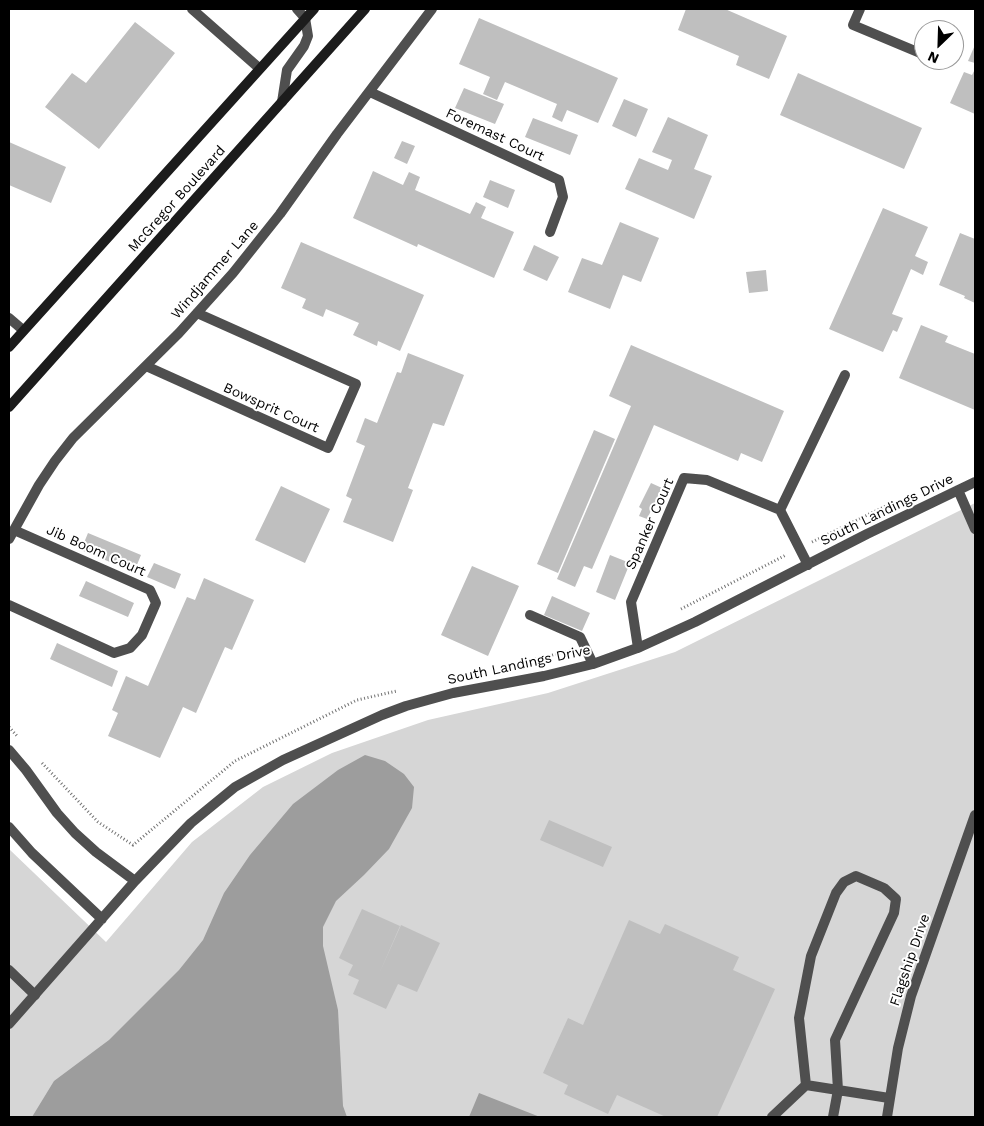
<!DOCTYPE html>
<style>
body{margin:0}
#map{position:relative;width:984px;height:1126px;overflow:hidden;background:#fff;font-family:"Work Sans",sans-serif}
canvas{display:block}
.frame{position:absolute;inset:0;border:10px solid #000;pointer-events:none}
.north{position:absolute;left:914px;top:20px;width:50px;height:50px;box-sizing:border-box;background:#fff;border:1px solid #999;border-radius:50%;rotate:204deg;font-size:14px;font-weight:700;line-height:20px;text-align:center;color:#000}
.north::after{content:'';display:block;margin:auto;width:18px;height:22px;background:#000;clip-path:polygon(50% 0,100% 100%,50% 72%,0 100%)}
</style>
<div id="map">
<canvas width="984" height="1126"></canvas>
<div class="frame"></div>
<div class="north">N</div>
</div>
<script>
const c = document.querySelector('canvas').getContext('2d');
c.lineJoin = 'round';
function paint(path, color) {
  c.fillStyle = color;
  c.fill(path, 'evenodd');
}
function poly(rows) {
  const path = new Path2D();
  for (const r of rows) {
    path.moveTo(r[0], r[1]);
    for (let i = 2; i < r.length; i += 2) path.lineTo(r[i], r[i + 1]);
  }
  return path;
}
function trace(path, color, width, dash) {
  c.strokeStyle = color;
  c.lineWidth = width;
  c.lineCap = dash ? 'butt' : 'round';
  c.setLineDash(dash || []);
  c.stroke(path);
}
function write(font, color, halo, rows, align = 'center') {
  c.font = font + ' "Work Sans",sans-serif';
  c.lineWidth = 4;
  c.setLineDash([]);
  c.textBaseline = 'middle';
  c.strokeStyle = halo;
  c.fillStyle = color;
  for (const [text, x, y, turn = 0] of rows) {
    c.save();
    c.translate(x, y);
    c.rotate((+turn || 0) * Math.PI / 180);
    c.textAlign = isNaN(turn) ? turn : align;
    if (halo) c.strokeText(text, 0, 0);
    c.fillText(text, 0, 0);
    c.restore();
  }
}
const green = poly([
 [975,503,975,1117,9,1117,9,849,106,942,192,842,263,787,332,753,428,720,548,693,675,652]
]);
const water = poly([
 [365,755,385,761,404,774,414,787,412,808,389,849,364,875,336,901,323,927,323,946,338,1010,343,1106,347,1117,32,1117,54,1081,109,1040,179,970,203,940,224,893,250,855,293,804,338,770],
 [479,1093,540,1117,469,1117]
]);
const building = poly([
 [686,9,725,9,787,36,769,79,736,65,739,56,678,30],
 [479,18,618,78,598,123,567,110,562,122,552,117,557,104,505,82,497,100,483,94,490,77,459,64],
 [135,22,175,53,99,149,45,107,72,73,86,83],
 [975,45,975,63,968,61],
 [975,69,975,114,950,103,964,72,972,75],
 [798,73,922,128,904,169,780,115],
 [464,88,504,104,495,124,455,108],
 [624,99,648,109,636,137,612,126],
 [668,117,708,135,694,169,712,176,694,219,625,189,639,158,668,170,672,160,652,152],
 [533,118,578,135,570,155,525,137],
 [402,141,415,146,407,164,394,158],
 [9,142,66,167,51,203,9,185],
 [373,171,403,185,409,172,420,177,415,190,470,214,476,202,486,207,481,218,514,232,494,278,418,244,417,247,353,218],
 [490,180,515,190,508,208,483,197],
 [883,208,928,227,915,256,928,262,923,275,911,269,892,314,903,318,897,332,893,330,883,352,829,329],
 [620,222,659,238,641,282,623,275,610,309,568,292,582,258,602,265],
 [960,233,975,239,975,303,964,298,965,296,939,285],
 [301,242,424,295,400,351,378,341,377,346,353,335,359,323,326,309,323,317,302,308,306,299,281,288],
 [534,245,559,257,547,281,523,270],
 [766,270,768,291,749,293,746,272],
 [921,325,948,336,945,342,975,354,975,410,899,378],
 [631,345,784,411,762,462,741,453,738,461,654,425,592,569,584,566,575,587,557,579,631,406,609,396],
 [408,353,464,375,444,426,433,423,408,488,413,490,393,542,343,522,352,499,346,496,365,446,356,442,365,418,377,423,397,372,401,373],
 [594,430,615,439,558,573,537,564],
 [651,483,662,488,647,519,639,516,642,509,639,507],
 [281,486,330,509,305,563,255,540],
 [88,533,141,555,134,572,81,550],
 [610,555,630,563,615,600,596,592],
 [154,563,181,574,175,589,147,577],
 [472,566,519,586,488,656,441,635],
 [204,578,254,600,232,650,225,647,196,713,183,707,160,758,108,736,118,713,112,710,126,676,148,686,187,597,195,600],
 [86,581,134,603,128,617,79,596],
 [552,596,590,613,582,631,544,615],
 [57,643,118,671,112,687,50,659],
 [549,820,612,847,603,867,540,840],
 [362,909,400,926,379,974,401,925,440,943,417,992,398,984,386,1009,353,994,359,980,348,975,353,965,339,958],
 [629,920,660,934,665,924,739,957,733,970,775,989,717,1117,666,1117,617,1095,608,1114,564,1094,568,1085,543,1073,568,1018,583,1025]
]);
const path = poly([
 [812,542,894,502],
 [681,609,786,555],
 [518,663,570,651],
 [9,727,17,736],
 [42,763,98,822,133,845,235,761,357,700,397,691]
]);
const lane = poly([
 [192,9,259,68],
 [282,102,287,70,304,46,308,36,305,18,297,9],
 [9,318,23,330],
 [9,970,35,995],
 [806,1085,799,1018,811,956,836,893,844,882,856,876,884,888,896,899,894,913,835,1040,838,1090,833,1117],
 [806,1085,889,1098],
 [772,1117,806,1085]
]);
const street = poly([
 [860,9,853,25,920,53],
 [370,92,559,180,563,197,550,232],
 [146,366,328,448,356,384,197,313],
 [958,490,975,529],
 [780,510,845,375],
 [9,539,39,485,55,461,73,438,179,333,233,273,280,214,337,134,432,9],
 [9,605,114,653,130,648,142,635,156,603,150,590,14,530],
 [530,615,580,637,593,664],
 [638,648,631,602,684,478,707,480,780,510,808,565],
 [9,750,26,770,57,813,75,833,96,852,135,881],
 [9,827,32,853,102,919],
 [9,1024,135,881,191,823,235,787,283,760,382,715,406,706,453,693,544,676,593,664,640,647,695,622,867,534,975,482],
 [887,1117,898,1048,911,996,975,815]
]);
const secondary = poly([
 [9,347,314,9],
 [9,407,365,9]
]);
const streetNames = [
 ["Foremast Court",495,135,25],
 ["McGregor Boulevard",177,199,-48],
 ["Windjammer Lane",215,270,-49],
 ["Bowsprit Court",271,408,24],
 ["South Landings Drive",887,510,-26],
 ["Spanker Court",650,524,-66],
 ["Jib Boom Court",96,551,24],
 ["South Landings Drive",519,665,-12],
 ["Flagship Drive",910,960,-71]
];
paint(green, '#d6d6d6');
paint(water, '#9d9d9d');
paint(building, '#bfbfbf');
trace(path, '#717171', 3, [1, 2.5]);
trace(lane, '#4f4f4f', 10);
trace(street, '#4f4f4f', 10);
trace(secondary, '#1c1c1c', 10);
write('14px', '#000', '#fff', streetNames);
</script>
